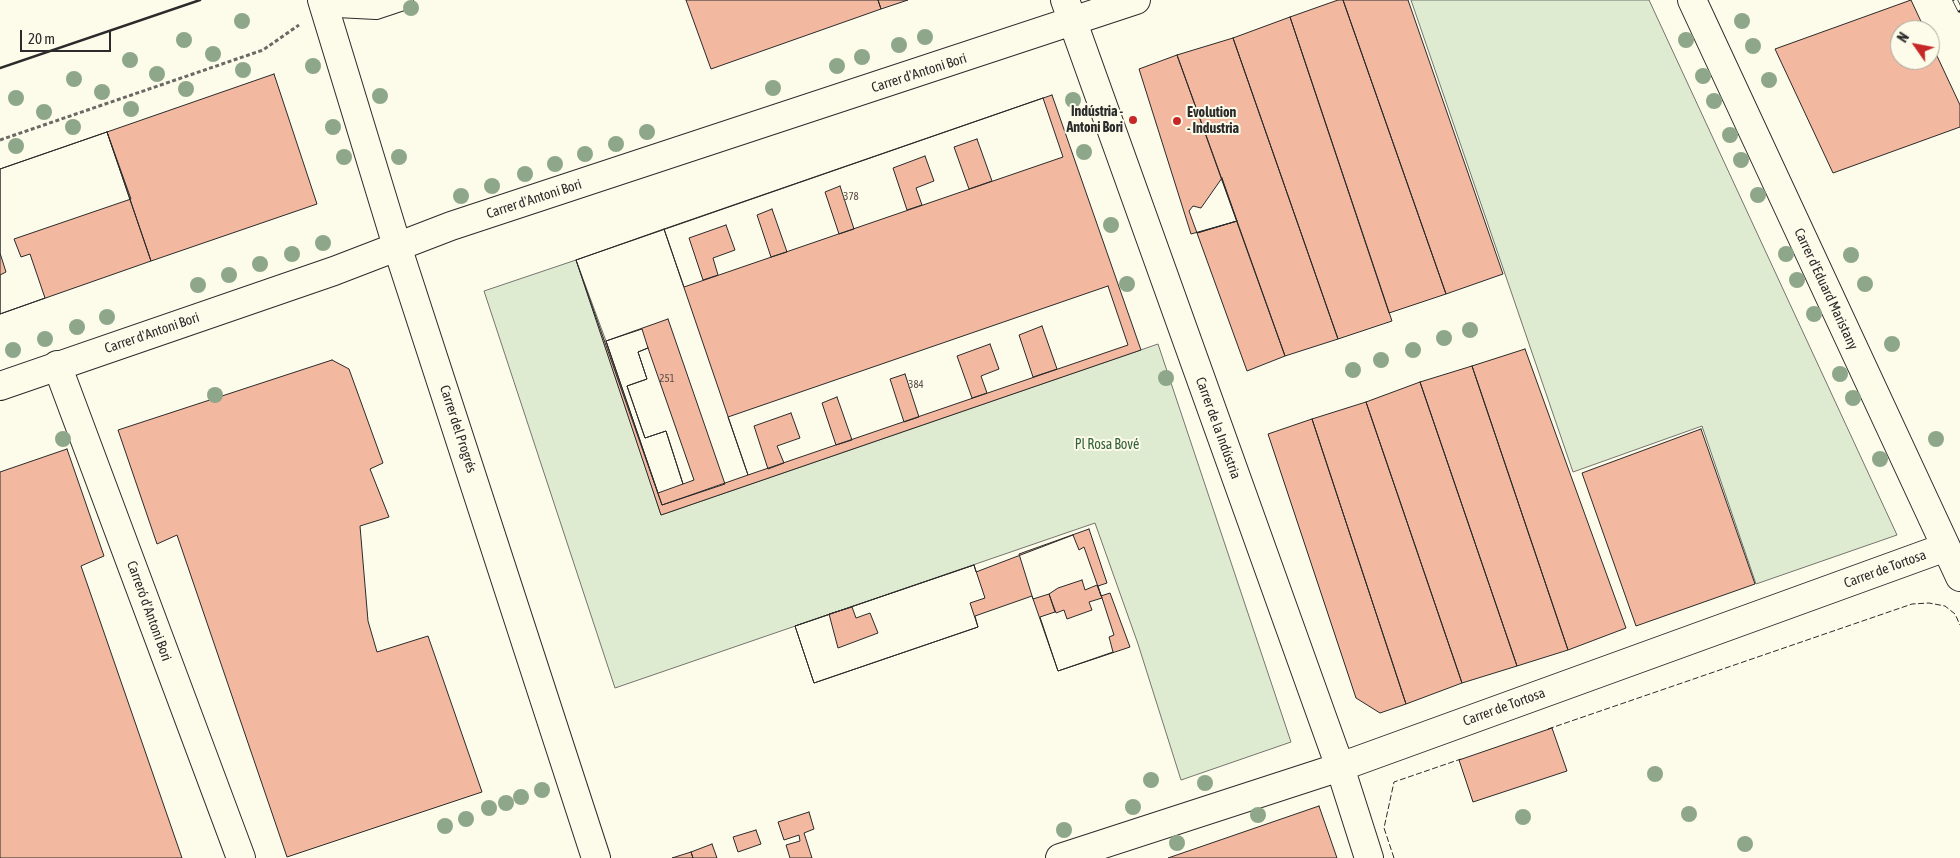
<!DOCTYPE html>
<meta charset="utf-8">
<style>
body{margin:0}
#map{position:relative;width:1960px;height:858px;overflow:hidden;background:#fdfbea;font-family:"Asap Condensed",sans-serif}
canvas{display:block}
.north{position:absolute;left:1890px;top:20px;width:50px;height:50px;box-sizing:border-box;background:#fdfbea;border:1px solid #a9a89e;border-radius:50%;rotate:303deg;font-size:14px;font-weight:700;line-height:20px;text-align:center;color:#2b2b2b}
.north::after{content:'';display:block;margin:auto;width:18px;height:22px;background:#c62828;clip-path:polygon(50% 0,100% 100%,50% 72%,0 100%)}
.scale{position:absolute;left:20px;top:30px;width:91px;height:22px;box-sizing:border-box;border:2px solid #2b2b2b;border-top:0;padding-left:6px;font-size:15px;line-height:18px;white-space:nowrap;color:#2b2b2b;-webkit-text-stroke:4px #fdfbea;paint-order:stroke}
</style>
<div id="map">
<canvas width="1960" height="858"></canvas>
<div class="north">N</div>
<div class="scale">20 m</div>
</div>
<script>
const c = document.querySelector('canvas').getContext('2d');
c.lineJoin = 'round';
function paint(path, color) {
  c.fillStyle = color;
  c.fill(path, 'evenodd');
}
function poly(rows) {
  const path = new Path2D();
  for (const r of rows) {
    path.moveTo(r[0], r[1]);
    for (let i = 2; i < r.length; i += 2) path.lineTo(r[i], r[i + 1]);
  }
  return path;
}
function trace(path, color, width, dash) {
  c.strokeStyle = color;
  c.lineWidth = width;
  c.lineCap = dash ? 'butt' : 'round';
  c.setLineDash(dash || []);
  c.stroke(path);
}
function write(font, color, halo, rows, align = 'center') {
  c.font = font + ' "Asap Condensed",sans-serif';
  c.lineWidth = 4;
  c.setLineDash([]);
  c.textBaseline = 'middle';
  c.strokeStyle = halo;
  c.fillStyle = color;
  for (const [text, x, y, turn = 0] of rows) {
    c.save();
    c.translate(x, y);
    c.rotate((+turn || 0) * Math.PI / 180);
    c.textAlign = isNaN(turn) ? turn : align;
    if (halo) c.strokeText(text, 0, 0);
    c.fillText(text, 0, 0);
    c.restore();
  }
}
const green = poly([
 [1411,0,1649,0,1897,535,1756,584,1702,426,1573,472,1411,0],
 [576,260,606,341,661,515,1158,344,1291,742,1181,780,1138,644,1095,523,615,688,484,291,576,260]
]);
const building = poly([
 [686,0,878,0,881,9,711,69,686,0],
 [878,0,908,0,881,9,878,0],
 [1338,0,1343,0,1446,294,1389,313,1290,17,1338,0],
 [1343,0,1408,0,1503,274,1446,294,1343,0],
 [1911,0,1925,30,1900,30,1900,60,1930,60,1930,41,1960,105,1960,127,1833,173,1775,49,1911,0],
 [1290,17,1392,321,1338,339,1233,38,1290,17],
 [1233,38,1338,339,1285,356,1177,55,1233,38],
 [1177,55,1237,221,1191,234,1139,69,1177,55],
 [274,74,317,204,151,261,107,132,274,74],
 [1052,95,1141,350,661,515,576,260,1052,95],
 [1043,98,1063,157,684,287,664,229,1043,98],
 [107,132,151,261,0,314,0,169,107,132],
 [107,132,131,199,14,239,21,257,30,254,45,298,0,314,0,275,6,272,0,253,0,169,107,132],
 [977,139,992,181,969,189,954,147,977,139],
 [925,156,934,181,916,188,922,205,907,210,893,168,925,156],
 [1222,178,1237,221,1197,233,1189,211,1193,206,1201,208,1222,178],
 [840,186,854,229,839,234,825,192,840,186],
 [772,209,787,252,771,257,757,215,772,209],
 [1237,221,1285,356,1247,371,1197,233,1237,221],
 [726,225,735,250,713,258,718,275,703,280,689,238,726,225],
 [664,229,748,475,662,505,576,260,664,229],
 [1108,286,1128,345,748,475,728,417,1108,286],
 [668,319,725,484,662,505,606,341,668,319],
 [1042,326,1057,369,1033,377,1019,335,1042,326],
 [642,329,648,348,638,352,647,379,627,386,645,438,666,431,683,484,658,493,606,341,642,329],
 [990,344,999,369,981,376,987,393,972,398,957,356,990,344],
 [648,348,694,480,683,484,666,431,645,438,627,386,647,379,638,352,648,348],
 [1525,349,1626,628,1568,650,1472,366,1525,349],
 [332,360,349,369,383,463,370,469,389,517,360,526,368,621,377,652,428,636,482,792,287,857,177,535,157,544,118,430,332,360],
 [1472,366,1568,650,1517,666,1420,382,1472,366],
 [905,374,919,417,904,422,890,379,905,374],
 [1420,382,1517,666,1462,683,1366,402,1420,382],
 [837,397,852,440,836,445,822,403,837,397],
 [1366,402,1462,683,1406,704,1312,419,1366,402],
 [791,413,800,438,777,446,784,463,768,469,754,426,791,413],
 [1312,419,1406,704,1380,713,1356,698,1268,434,1312,419],
 [1701,429,1755,584,1636,626,1582,473,1701,429],
 [67,449,104,556,81,566,182,858,0,858,0,472,67,449],
 [1089,529,1107,583,1098,586,1101,596,1110,593,1130,647,1058,671,1040,617,1055,612,1049,594,1033,599,1019,554,1089,529],
 [1073,535,1079,550,1084,547,1102,598,1114,635,1109,637,1113,652,1058,671,1032,596,975,616,978,627,814,683,795,626,974,565,976,572,1073,535],
 [974,565,985,598,970,603,978,627,814,683,795,626,974,565],
 [1082,580,1085,590,1097,585,1102,598,1089,602,1092,610,1067,619,1064,610,1056,613,1049,594,1058,588,1082,580],
 [852,607,856,618,870,613,878,633,838,648,829,614,852,607],
 [1552,728,1567,771,1473,802,1459,760,1552,728],
 [1319,806,1337,858,1168,858,1319,806],
 [809,812,814,829,804,833,812,858,790,858,786,845,800,841,799,835,784,840,778,822,809,812],
 [756,830,761,844,738,852,733,837,756,830],
 [712,844,717,858,693,858,691,852,712,844],
 [691,852,693,858,672,858,691,852]
]);
const path = poly([
 [0,140,263,50,299,25]
]);
const pedestrian = poly([
 [337,7,376,9,403,0]
]);
const minor = poly([
 [322,0,397,246,596,858],
 [1065,0,1340,767,1369,858],
 [1692,0,1960,577],
 [57,365,241,858],
 [0,386,334,271,451,226,1136,0],
 [1060,858,1340,767,1946,547]
]);
const rail = poly([
 [1955,0,1960,10]
]);
const fence = poly([
 [1548,729,1912,604,1929,603,1945,606,1955,614,1960,625],
 [1394,858,1384,828,1394,782,1461,759]
]);
const wall = poly([
 [0,68,200,0]
]);
const trees = [
 [411,8],
 [242,21],
 [1742,21],
 [925,37],
 [184,40],
 [1686,40],
 [899,45],
 [1753,46],
 [213,54],
 [862,57],
 [130,60],
 [313,66],
 [837,66],
 [243,70],
 [157,74],
 [1703,76],
 [74,79],
 [1769,80],
 [773,88],
 [186,89],
 [102,92],
 [380,96],
 [16,98],
 [1073,100],
 [1714,101],
 [131,109],
 [44,112],
 [73,127],
 [333,127],
 [647,132],
 [1730,135],
 [616,144],
 [16,146],
 [1084,152],
 [585,154],
 [344,157],
 [399,157],
 [1741,160],
 [555,164],
 [525,174],
 [492,186],
 [1758,195],
 [461,196],
 [1111,225],
 [323,243],
 [292,254],
 [1786,254],
 [1851,255],
 [260,264],
 [229,275],
 [1797,280],
 [1127,284],
 [1865,284],
 [198,285],
 [1814,314],
 [107,317],
 [77,327],
 [1470,330],
 [1444,338],
 [45,339],
 [1892,344],
 [13,350],
 [1413,350],
 [1381,360],
 [1353,370],
 [1840,374],
 [1166,378],
 [215,395],
 [1853,398],
 [63,439],
 [1936,439],
 [1880,459],
 [1655,774],
 [1151,780],
 [1205,783],
 [542,790],
 [521,797],
 [506,803],
 [1133,807],
 [489,808],
 [1689,814],
 [1258,815],
 [1523,817],
 [466,819],
 [445,826],
 [1064,830],
 [1177,843],
 [1745,844]
];
const markers = [
 [1133,120,5,"#c62828"],
 [1177,121,5,"#c62828"]
];
const numberNames = [
 ["378",851,197],
 ["251",667,379],
 ["384",916,385]
];
const streetNames = [
 ["Carrer d'Antoni Bori",919,73,-18],
 ["Carrer d'Antoni Bori",534,199,-18],
 ["Carrer d'Eduard Maristany",1826,289,65],
 ["Carrer d'Antoni Bori",152,333,-19],
 ["Carrer de la Indústria",1218,428,70],
 ["Carrer del Progrés",458,429,72],
 ["Carrer de Tortosa",1885,569,-20],
 ["Carreró d'Antoni Bori",149,611,70],
 ["Carrer de Tortosa",1504,707,-20]
];
const poiNames = [
 ["Indústria -",1123,112],
 ["Antoni Bori",1123,128],
 ["Evolution",1187,113,"left"],
 ["- Industria",1187,129,"left"]
];
const parkNames = [
 ["Pl Rosa Bové",1107,445]
];
paint(green, '#deebd1');
trace(green, '#74746e', 1);
paint(building, '#f2b8a0');
trace(building, '#2b2b2b', 1);
trace(pedestrian, '#2b2b2b', 22);
trace(minor, '#2b2b2b', 30);
trace(path, '#6a6964', 3, [4, 2.5]);
trace(pedestrian, '#fdfbea', 20);
trace(minor, '#fdfbea', 28);
trace(rail, '#2b2b2b', 5.5);
trace(rail, '#fdfbea', 4, [11]);
trace(fence, '#2b2b2b', 1, [6, 2.5]);
trace(wall, '#2b2b2b', 2.5);
c.fillStyle = '#8ea78a';
for (const [x, y] of trees) {
  c.beginPath();
  c.arc(x, y, 8, 0, 2 * Math.PI);
  c.fill();
}
for (const [x, y, r, color] of markers) {
  const dot = new Path2D();
  dot.arc(x, y, r, 0, 2 * Math.PI);
  c.fillStyle = color;
  c.fill(dot);
  trace(dot, '#fdfbea', 2);
}
write('11px', '#5d4e48', null, numberNames);
write('14px', '#2b2b2b', '#fdfbea', streetNames);
write('bold 14px', '#2b2b2b', '#fdfbea', poiNames, 'right');
write('14px', '#34623c', '#fdfbea', parkNames);
</script>
